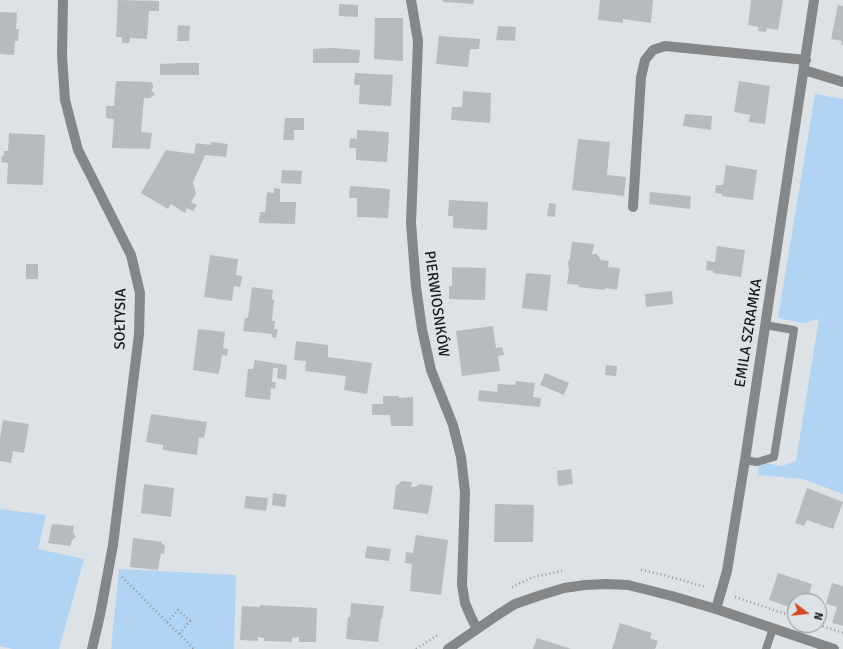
<!DOCTYPE html>
<meta charset="utf-8">
<style>
body{margin:0}
#map{position:relative;width:843px;height:649px;overflow:hidden;background:#dde2e6;font-family:Signika,sans-serif}
canvas{display:block}
.north{position:absolute;left:787px;top:593px;width:40px;height:40px;box-sizing:border-box;background:#dde2e6;border:1px solid #8e9194;border-radius:50%;rotate:105deg;font-size:11px;font-weight:700;line-height:16px;text-align:center;color:#171819}
.north::after{content:'';display:block;margin:auto;width:14px;height:18px;background:#d34a20;clip-path:polygon(50% 0,100% 100%,50% 72%,0 100%)}
</style>
<div id="map">
<canvas width="843" height="649"></canvas>
<div class="north">N</div>
</div>
<script>
const c = document.querySelector('canvas').getContext('2d');
c.lineJoin = 'round';
function paint(path, color) {
  c.fillStyle = color;
  c.fill(path, 'evenodd');
}
function poly(rows) {
  const path = new Path2D();
  for (const r of rows) {
    path.moveTo(r[0], r[1]);
    for (let i = 2; i < r.length; i += 2) path.lineTo(r[i], r[i + 1]);
  }
  return path;
}
function trace(path, color, width, dash) {
  c.strokeStyle = color;
  c.lineWidth = width;
  c.lineCap = dash ? 'butt' : 'round';
  c.setLineDash(dash || []);
  c.stroke(path);
}
function write(font, color, halo, rows, align = 'center') {
  c.font = font + ' Signika,sans-serif';
  c.lineWidth = 3;
  c.setLineDash([]);
  c.textBaseline = 'middle';
  c.strokeStyle = halo;
  c.fillStyle = color;
  for (const [text, x, y, turn = 0] of rows) {
    c.save();
    c.translate(x, y);
    c.rotate((+turn || 0) * Math.PI / 180);
    c.textAlign = isNaN(turn) ? turn : align;
    if (halo) c.strokeText(text, 0, 0);
    c.fillText(text, 0, 0);
    c.restore();
  }
}
const green = poly([
 [815,94,843,99,843,494,803,479,758,475,759,465,765,463,782,466,796,461,819,319,803,323,778,318],
 [0,509,46,515,38,549,84,559,59,649,13,649,0,646],
 [119,569,236,575,234,649,111,649]
]);
const building = poly([
 [118,0,159,1,159,11,149,11,147,39,130,38,129,43,122,43,122,37,116,37],
 [443,0,474,0,473,4,443,2],
 [600,0,653,0,651,23,623,19,623,23,598,20],
 [751,0,783,0,778,30,767,28,766,32,758,31,759,27,748,25],
 [339,4,358,5,358,17,339,16],
 [838,5,843,6,843,45,841,45,842,41,831,39],
 [0,12,17,13,16,29,19,29,18,41,15,41,14,55,0,54],
 [375,18,403,18,403,61,374,59],
 [178,25,190,26,189,41,177,41],
 [498,26,516,27,515,41,496,40],
 [439,36,480,39,479,49,470,49,468,67,436,64],
 [332,48,360,50,359,63,313,63,313,49],
 [179,63,199,63,199,75,160,75,160,64],
 [355,73,393,75,391,106,359,104,360,85,354,85],
 [116,81,151,82,153,85,153,88,151,90,155,94,150,98,144,98,141,132,152,133,150,149,112,148,114,119,106,118,106,106,114,106],
 [739,81,770,86,765,124,749,122,750,115,734,112],
 [463,91,491,93,490,123,451,120,452,107,462,107],
 [685,114,712,116,711,130,683,126],
 [285,118,304,118,304,130,294,130,294,140,283,140],
 [357,130,389,132,387,162,356,160,356,148,349,148,350,138,357,139],
 [9,133,45,135,43,185,7,184,8,163,1,162,2,156,4,156,4,151,8,151],
 [578,139,610,142,607,175,626,177,624,196,572,190],
 [211,142,228,144,226,157,205,155,193,182,196,194,191,202,197,205,193,211,187,208,185,213,171,204,168,209,141,193,166,150,194,154,196,143,211,145],
 [726,165,757,170,753,200,721,196,722,194,715,193,716,185,723,185],
 [282,170,302,171,301,184,281,183],
 [350,186,390,189,388,218,357,217,357,198,349,198],
 [274,188,280,189,280,202,296,202,295,224,259,223,260,212,265,212,267,192,274,193],
 [650,192,691,196,690,209,649,204],
 [449,200,488,202,487,230,453,228,453,216,448,216],
 [549,203,556,204,555,217,547,216],
 [572,242,594,244,592,254,597,254,601,260,609,261,608,267,620,268,617,290,605,288,605,290,578,287,579,285,567,284,569,271,568,263,570,258],
 [717,246,745,250,741,277,713,273,713,271,706,270,707,261,715,262],
 [210,255,238,259,236,275,242,276,240,287,234,286,232,301,204,297],
 [26,264,38,264,38,279,26,279],
 [452,267,486,268,485,300,449,299,449,286,452,286],
 [526,273,551,275,547,311,522,308],
 [252,287,273,290,272,299,274,300,272,321,275,321,274,329,278,330,276,338,272,337,272,334,243,331,245,318,248,318],
 [672,291,673,304,646,307,645,294],
 [493,326,496,348,502,347,504,355,498,356,500,371,462,376,456,331],
 [198,329,225,332,223,348,228,349,227,356,222,355,219,374,193,370],
 [296,341,328,345,328,357,372,363,367,394,344,390,346,376,305,371,306,361,294,360],
 [255,360,287,365,286,380,277,378,278,368,273,368,272,382,276,382,275,389,271,388,270,400,245,397,248,369,253,369],
 [606,365,617,366,616,376,605,375],
 [545,373,569,383,564,395,540,385],
 [516,381,535,383,533,397,541,398,540,407,478,401,479,390,497,392,498,384,515,385],
 [383,396,399,396,399,398,413,397,413,426,391,426,390,415,372,415,372,404,383,404],
 [151,414,207,422,204,438,199,437,197,455,163,450,163,445,146,442],
 [3,420,29,424,24,453,13,451,11,463,0,461,0,438],
 [571,469,573,484,558,486,557,471],
 [402,481,412,482,411,487,415,487,420,484,433,486,428,514,393,509,396,486],
 [144,484,174,488,171,517,141,513],
 [807,488,843,502,833,529,807,520,804,526,795,523],
 [273,493,287,495,285,507,272,505],
 [246,496,268,498,266,511,244,508],
 [495,504,534,505,533,542,494,542],
 [52,524,74,526,73,532,76,537,72,540,70,546,48,543],
 [416,535,448,540,441,595,410,591,412,564,405,563,406,552,413,553],
 [133,538,162,542,162,544,165,545,164,554,161,553,158,570,130,567],
 [367,546,391,549,389,561,365,558],
 [778,573,812,584,807,601,795,601,795,609,769,600],
 [832,583,843,586,843,626,832,623,837,607,826,604],
 [351,603,384,606,382,619,381,618,378,642,346,639,348,617,350,617],
 [260,605,317,608,316,642,299,642,299,637,292,638,292,642,264,641,264,638,258,637,258,641,240,640,242,606,260,607],
 [620,623,652,633,650,638,658,641,655,649,612,649],
 [537,638,571,649,533,649]
]);
const path = poly([
 [641,570,660,574,706,587],
 [122,577,194,649],
 [512,587,533,577,562,571],
 [735,597,795,617],
 [167,622,178,610,190,621,179,634],
 [819,625,843,633],
 [416,649,439,634]
]);
const service = poly([
 [745,460,757,462,774,457,794,330,765,325],
 [766,649,773,628]
]);
const minor = poly([
 [63,0,62,56,65,100,78,150,131,255,140,293,139,334,113,545,100,615,92,649],
 [411,0,418,41,411,223,416,287,422,329,431,370,453,425,461,457,465,492,462,585,465,603,471,617,477,629],
 [804,70,843,82],
 [633,207,641,77,645,60,653,50,665,46,806,60],
 [716,609,727,571,745,460,814,0]
]);
const tertiary = poly([
 [448,649,499,614,515,604,541,595,564,588,585,585,606,584,628,585,672,596,716,609,834,649]
]);
const streetNames = [
 ["PIERWIOSNKÓW",436,304,82],
 ["SOŁTYSIA",121,319,-89],
 ["EMILA SZRAMKA",749,333,-81]
];
paint(green, '#b1d3f4');
paint(building, '#b7bbbf');
trace(path, '#939699', 2.5, [1, 3]);
trace(service, '#858688', 8);
trace(minor, '#858688', 10);
trace(tertiary, '#858688', 10);
write('15px', '#171819', '#dde2e6', streetNames);
</script>
